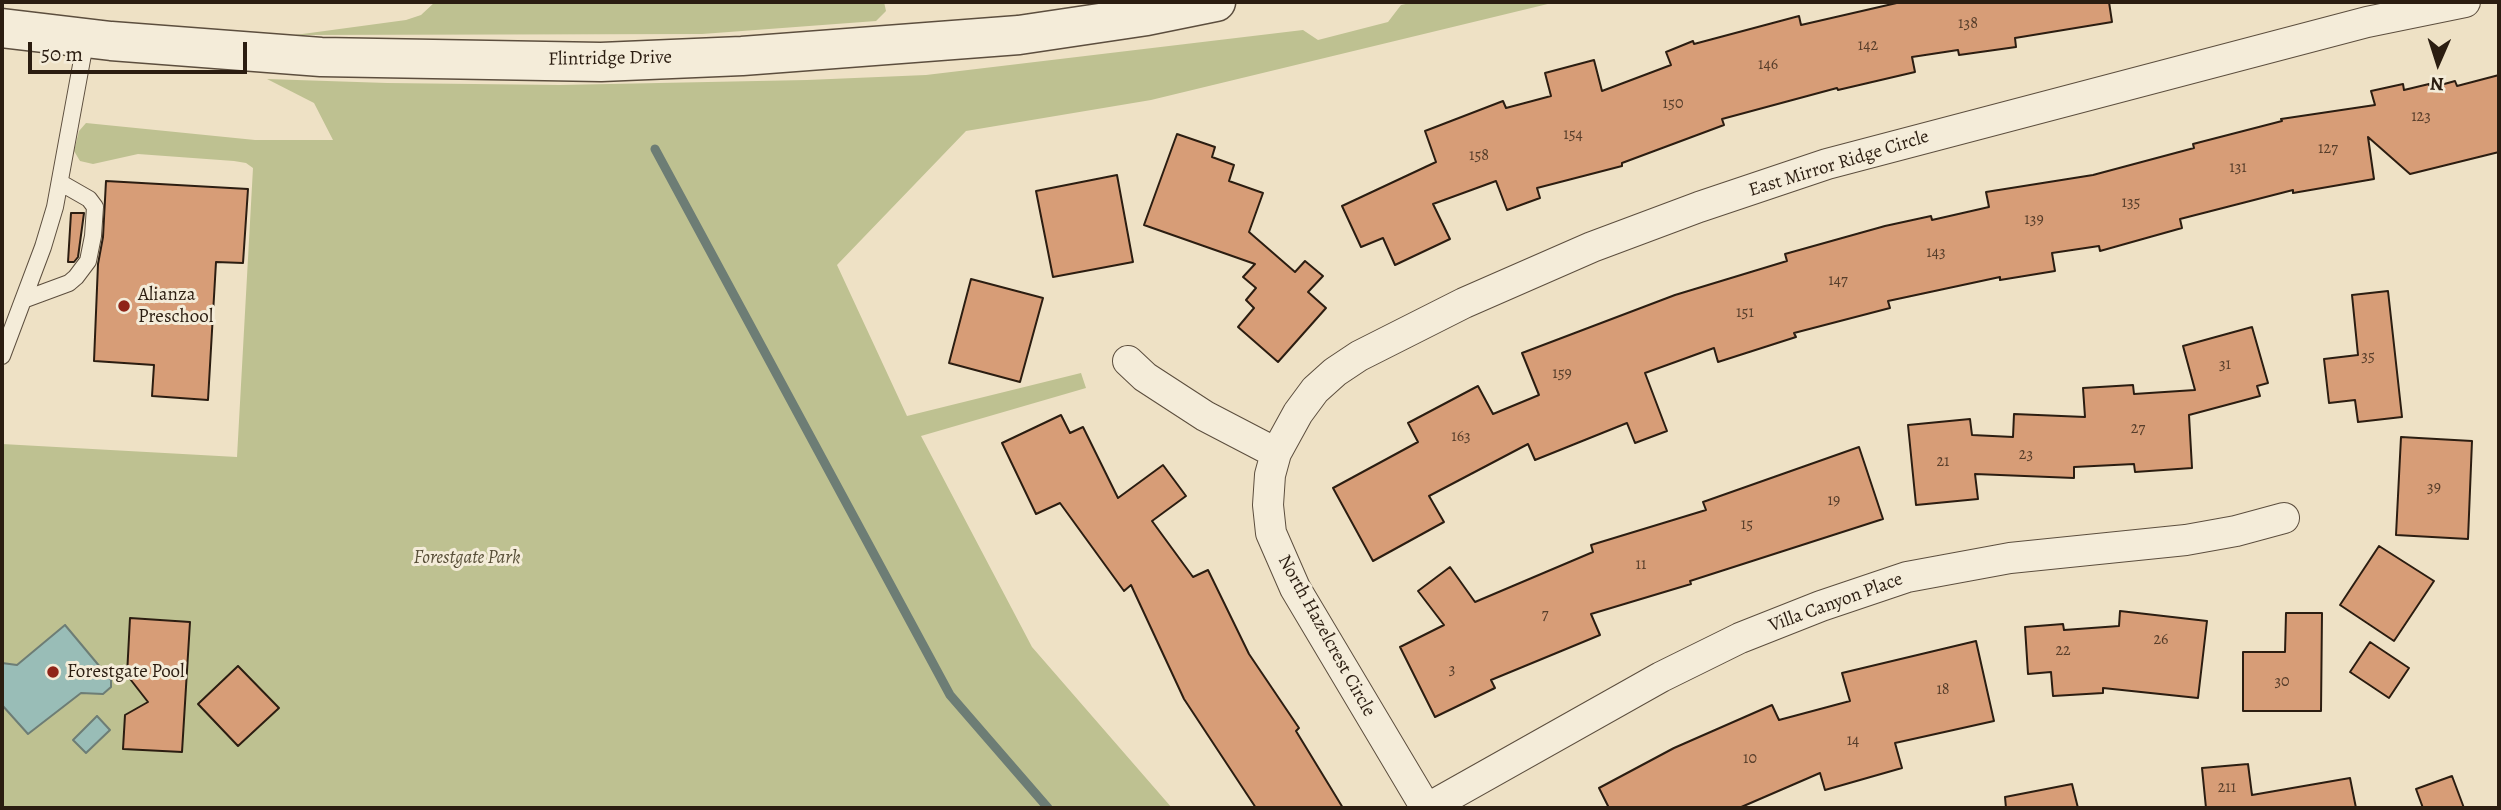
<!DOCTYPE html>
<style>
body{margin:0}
#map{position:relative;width:2501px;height:810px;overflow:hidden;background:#eee1c5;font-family:Alegreya,serif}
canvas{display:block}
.frame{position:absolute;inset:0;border:4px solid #2b1d11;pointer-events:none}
.north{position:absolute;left:2403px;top:28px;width:70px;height:70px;-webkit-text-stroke:5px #f4ecd9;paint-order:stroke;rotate:183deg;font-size:19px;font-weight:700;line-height:28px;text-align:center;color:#2b1d11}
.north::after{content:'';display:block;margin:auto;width:24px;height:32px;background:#2b1d11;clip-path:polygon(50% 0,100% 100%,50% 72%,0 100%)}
.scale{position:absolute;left:28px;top:42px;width:219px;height:32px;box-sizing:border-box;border:4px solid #2b1d11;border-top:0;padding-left:9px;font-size:21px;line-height:24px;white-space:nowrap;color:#2b1d11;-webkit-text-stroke:5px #f4ecd9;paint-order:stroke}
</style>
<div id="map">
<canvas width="2501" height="810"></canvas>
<div class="frame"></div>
<div class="north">N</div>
<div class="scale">50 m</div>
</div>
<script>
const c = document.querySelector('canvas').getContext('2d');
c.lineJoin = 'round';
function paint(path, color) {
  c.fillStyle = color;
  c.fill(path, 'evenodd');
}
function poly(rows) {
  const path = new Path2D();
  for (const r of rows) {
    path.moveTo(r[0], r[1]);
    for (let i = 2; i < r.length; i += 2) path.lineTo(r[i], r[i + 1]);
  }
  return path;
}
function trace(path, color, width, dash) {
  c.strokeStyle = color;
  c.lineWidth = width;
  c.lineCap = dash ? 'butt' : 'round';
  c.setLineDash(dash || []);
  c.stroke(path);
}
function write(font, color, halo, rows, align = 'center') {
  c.font = font + ' Alegreya,serif';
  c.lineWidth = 6;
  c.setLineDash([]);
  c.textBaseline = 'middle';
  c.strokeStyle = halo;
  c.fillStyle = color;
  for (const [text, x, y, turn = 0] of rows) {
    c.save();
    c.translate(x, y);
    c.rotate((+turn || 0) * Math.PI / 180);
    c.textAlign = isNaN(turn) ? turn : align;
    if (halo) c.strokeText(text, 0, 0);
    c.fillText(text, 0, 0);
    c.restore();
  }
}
const green = poly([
 [435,2,884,2,886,11,876,21,702,34,295,35,406,20,421,15],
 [1415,2,1556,2,1151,100,966,131,837,265,907,416,1081,373,1086,388,921,436,1032,647,1172,808,2,808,2,444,237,457,253,168,246,163,234,161,138,154,93,164,80,161,74,151,79,131,86,123,255,140,333,140,314,103,267,79,387,83,560,85,807,80,926,75,1303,30,1318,40,1388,22,1401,5]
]);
const water = poly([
 [65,625,111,680,111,687,103,694,81,693,28,734,2,705,2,663,17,665,65,625],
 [97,716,110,730,86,753,73,740,97,716]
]);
const stream = poly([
 [655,149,950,695,1048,808]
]);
const building = poly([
 [1901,2,2109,2,2112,22,2015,38,2016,47,1959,55,1958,50,1912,57,1915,72,1838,90,1837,88,1722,119,1724,125,1622,163,1622,166,1537,188,1540,198,1507,210,1496,181,1433,204,1450,239,1395,265,1383,238,1361,247,1342,206,1436,162,1425,131,1503,101,1506,108,1551,96,1545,73,1594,60,1602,91,1671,65,1666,52,1693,41,1694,44,1799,16,1801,25,1901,2],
 [2499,75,2499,152,2410,174,2368,137,2374,179,2293,193,2293,190,2180,219,2182,228,2100,251,2099,246,2052,253,2055,271,2000,280,2000,277,1888,301,1890,308,1794,333,1796,337,1718,362,1714,348,1645,373,1667,431,1635,443,1627,423,1535,460,1528,444,1429,496,1444,522,1373,561,1333,488,1418,442,1408,423,1478,386,1493,414,1539,395,1522,353,1675,295,1787,261,1785,254,1885,226,1931,216,1932,220,1989,207,1986,192,2093,175,2194,148,2193,144,2282,121,2281,119,2375,105,2371,91,2403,84,2404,90,2429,84,2430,88,2455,81,2457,86,2499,75],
 [1177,134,1215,147,1212,157,1234,165,1229,181,1263,193,1249,232,1295,272,1305,261,1323,276,1308,292,1326,308,1278,362,1238,327,1254,308,1246,300,1256,288,1243,277,1255,264,1144,225,1177,134],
 [1117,175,1133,262,1053,277,1036,191,1117,175],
 [106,181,248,189,243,263,216,262,208,400,152,396,154,365,94,361,98,264,103,237,106,181],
 [71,213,84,213,78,257,74,262,68,262,71,213],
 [971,279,1043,298,1020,382,949,363,971,279],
 [2388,291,2402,417,2358,422,2355,400,2329,403,2324,359,2358,355,2352,295,2388,291],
 [2252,327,2268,383,2257,386,2260,396,2189,415,2192,468,2135,472,2134,464,2074,467,2074,478,1975,474,1978,499,1916,505,1908,425,1970,419,1972,435,2013,437,2014,414,2085,417,2083,388,2133,385,2134,394,2195,390,2183,346,2252,327],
 [1061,415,1070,433,1083,427,1118,498,1163,465,1186,496,1152,521,1193,577,1208,570,1249,654,1299,728,1296,731,1343,808,1256,808,1184,699,1131,585,1124,591,1060,503,1036,514,1002,443,1061,415],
 [2401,437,2472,441,2468,539,2396,535,2401,437],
 [1859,447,1883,519,1690,581,1691,584,1591,614,1600,635,1491,680,1495,688,1435,717,1400,647,1444,625,1418,591,1450,567,1475,602,1593,552,1591,545,1706,510,1703,502,1859,447],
 [2379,546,2434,581,2394,641,2340,605,2379,546],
 [2120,611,2207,621,2198,698,2103,688,2103,693,2053,696,2051,672,2028,674,2025,627,2063,624,2064,630,2119,626,2120,611],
 [2286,613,2322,613,2321,711,2243,711,2243,652,2285,652,2286,613],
 [130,618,190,622,182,752,123,749,125,715,148,702,127,675,130,618],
 [1976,641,1994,721,1895,743,1902,768,1825,790,1820,773,1739,808,1609,808,1599,788,1674,748,1772,705,1779,720,1850,701,1842,673,1976,641],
 [2370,642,2409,668,2389,698,2350,672,2370,642],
 [238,666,279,708,238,746,198,704,238,666],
 [2248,764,2252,795,2350,778,2356,808,2206,808,2202,768,2248,764],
 [2452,776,2464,808,2423,808,2416,789,2452,776],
 [2072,784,2078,808,2006,808,2005,797,2072,784]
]);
const service = poly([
 [23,300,69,283,76,277,88,261,93,236,95,207,89,199,61,183],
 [2,356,43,247,55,207,86,38]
]);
const minor = poly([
 [1128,361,1145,377,1205,416,1276,453],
 [1426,808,1295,588,1271,533,1268,505,1270,475,1276,453,1298,413,1315,390,1335,372,1359,356,1464,303,1592,247,1699,207,1827,164,2367,22,2465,2],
 [1428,808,1661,677,1740,638,1821,606,1907,577,2010,558,2186,540,2236,531,2284,518]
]);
const tertiary = poly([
 [2,28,111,41,321,57,601,62,742,56,1019,35,1147,16,1216,2]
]);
const markers = [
 [124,306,7,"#8f2418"],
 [53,672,7,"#8f2418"]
];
const numberNames = [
 ["138",1968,24],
 ["142",1868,46],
 ["146",1768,65],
 ["150",1673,104],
 ["123",2421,117],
 ["154",1573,135],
 ["127",2328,149],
 ["158",1479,156],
 ["131",2238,168],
 ["135",2131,203],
 ["139",2034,220],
 ["143",1936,253],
 ["147",1838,281],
 ["151",1745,313],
 ["35",2368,357],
 ["31",2225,365],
 ["159",1562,374],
 ["27",2138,429],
 ["163",1461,437],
 ["23",2026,455],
 ["21",1943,462],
 ["39",2434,488],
 ["19",1834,501],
 ["15",1747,525],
 ["11",1641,565],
 ["7",1545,615],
 ["26",2161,640],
 ["22",2063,651],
 ["3",1452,670],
 ["30",2282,682],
 ["18",1943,690],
 ["14",1853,741],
 ["10",1750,759],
 ["211",2227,788]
];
const streetNames = [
 ["Flintridge Drive",610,59,-1],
 ["East Mirror Ridge Circle",1839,164,-17],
 ["Villa Canyon Place",1836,603,-20],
 ["North Hazelcrest Circle",1326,636,61]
];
const poiNames = [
 ["Alianza",138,295],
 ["Preschool",138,317],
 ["Forestgate Pool",67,672]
];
const parkNames = [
 ["Forestgate Park",467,558]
];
paint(green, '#bec191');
paint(water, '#99bdb7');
trace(water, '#6d7d75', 2);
trace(stream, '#6d7d75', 9);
paint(building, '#d79d77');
trace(building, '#2b1d11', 2);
trace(service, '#5c4e3e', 18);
trace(minor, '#5c4e3e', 32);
trace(tertiary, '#5c4e3e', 41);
trace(service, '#f4ecd9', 16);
trace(minor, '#f4ecd9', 30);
trace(tertiary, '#f4ecd9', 38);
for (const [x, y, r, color] of markers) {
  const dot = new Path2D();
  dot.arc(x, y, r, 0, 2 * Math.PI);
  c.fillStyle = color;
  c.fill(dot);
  trace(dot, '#f4ecd9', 2.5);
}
write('16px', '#563d2a', null, numberNames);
write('19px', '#2b1d11', '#f4ecd9', streetNames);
write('19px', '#2b1d11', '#f4ecd9', poiNames, 'left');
write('italic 19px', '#574e37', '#f4ecd9', parkNames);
</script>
